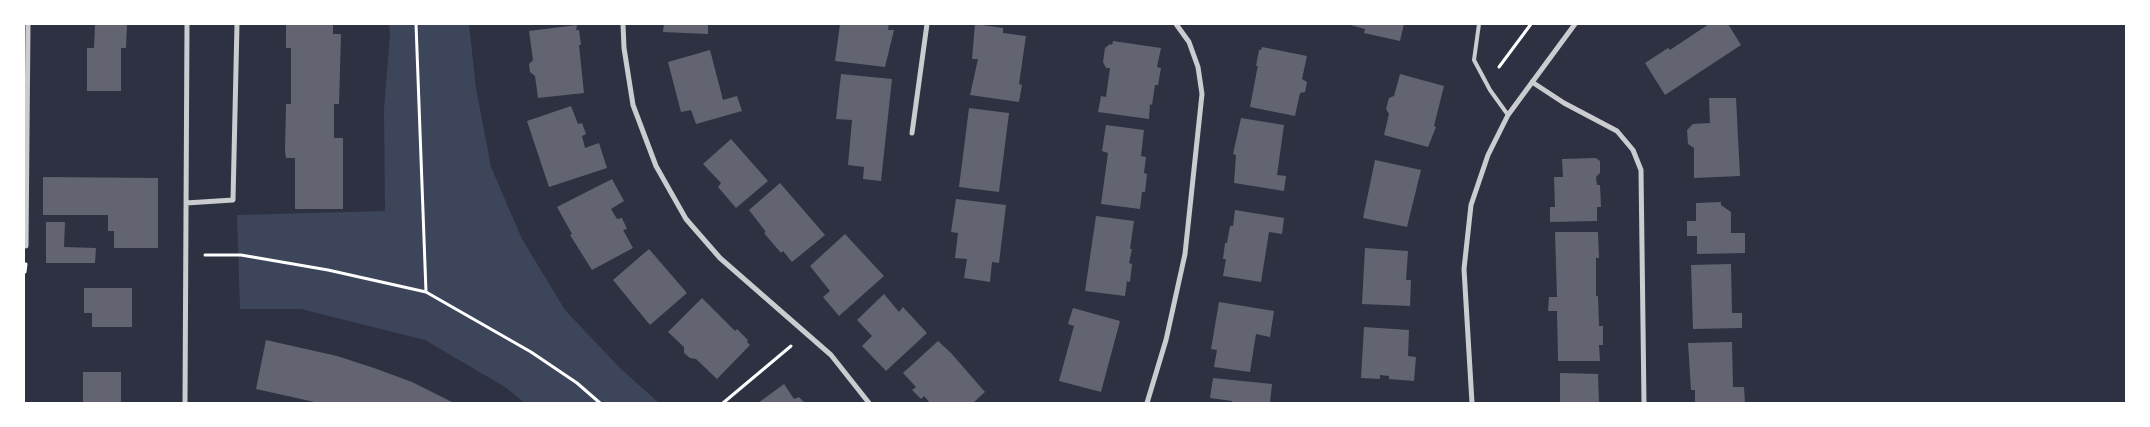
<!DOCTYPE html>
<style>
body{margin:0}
#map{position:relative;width:2150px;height:427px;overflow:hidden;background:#2d3142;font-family:Overpass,sans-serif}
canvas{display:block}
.frame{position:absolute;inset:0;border:25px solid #fff;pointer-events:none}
</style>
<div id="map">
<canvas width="2150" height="427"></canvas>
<div class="frame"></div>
</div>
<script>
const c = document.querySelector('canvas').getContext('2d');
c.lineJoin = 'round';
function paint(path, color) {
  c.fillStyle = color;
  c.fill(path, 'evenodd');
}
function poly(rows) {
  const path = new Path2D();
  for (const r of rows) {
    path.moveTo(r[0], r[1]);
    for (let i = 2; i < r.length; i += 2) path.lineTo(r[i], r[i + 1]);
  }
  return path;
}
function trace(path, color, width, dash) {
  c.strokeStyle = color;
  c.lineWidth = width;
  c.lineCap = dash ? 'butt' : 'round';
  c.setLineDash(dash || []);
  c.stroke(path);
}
const green = poly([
 [389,24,469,24,476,88,491,167,522,239,565,310,620,368,659,403,525,403,505,387,425,340,301,309,240,309,237,215,385,211,384,110,390,33]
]);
const building = poly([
 [95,24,127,24,126,48,121,48,121,91,87,91,87,48,94,48],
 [286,24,333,24,333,34,341,34,339,104,334,104,334,138,343,138,343,209,295,209,295,158,286,158,285,151,286,104,291,104,291,48,286,48],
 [664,24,708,24,708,34,663,32],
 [840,24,889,24,888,30,894,30,885,67,835,61],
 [975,24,1003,28,1003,33,1026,36,1019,84,1022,85,1019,102,970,95,978,59,972,59],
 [1347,24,1404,24,1400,41,1364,33,1365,29],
 [1709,24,1728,24,1741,45,1665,95,1645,63,1668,48,1670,50],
 [577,25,576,30,579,30,581,45,579,45,584,93,538,98,535,76,530,72,529,64,533,60,529,31],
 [1113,41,1161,48,1157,67,1161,68,1158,85,1155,85,1152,105,1150,104,1149,119,1098,112,1101,96,1106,97,1110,68,1106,68,1103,62,1105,48,1110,44,1112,45],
 [1262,47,1307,56,1302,79,1307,82,1305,92,1300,93,1295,116,1250,107,1257,70,1258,66,1256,66,1259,50,1261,50],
 [710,50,723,100,737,96,742,111,696,124,691,110,681,112,668,62],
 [841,74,892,79,881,181,863,179,864,167,848,165,852,120,836,119],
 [1400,74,1444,86,1434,126,1436,127,1428,147,1384,135,1389,114,1386,109,1389,98,1394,96],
 [1709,98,1736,98,1740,176,1694,178,1694,148,1688,144,1687,130,1693,124,1710,123],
 [571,106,578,124,582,123,586,134,582,136,585,148,599,143,607,168,549,187,527,121],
 [969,108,1009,113,999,192,959,187],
 [1241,118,1284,125,1277,175,1286,176,1284,191,1234,183,1236,155,1233,154],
 [1106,125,1144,130,1141,156,1146,157,1144,173,1147,174,1145,192,1142,192,1140,209,1101,204,1108,153,1102,151],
 [731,139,768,181,736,208,718,187,721,183,703,164],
 [1596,158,1600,161,1600,173,1596,177,1597,185,1600,185,1601,207,1597,207,1597,221,1550,222,1550,207,1555,207,1554,177,1563,177,1562,159],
 [1375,160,1421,170,1407,227,1363,218],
 [43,177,158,178,158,248,114,248,114,231,108,231,108,215,43,215],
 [612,179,624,201,611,209,617,219,622,218,627,229,623,230,633,248,592,270,570,235,572,234,557,207],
 [780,183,825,235,792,262,783,251,781,253,764,233,766,232,749,210],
 [956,199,1006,205,999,263,992,262,990,282,964,278,967,259,955,258,958,233,951,232],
 [1721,202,1721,205,1731,212,1731,233,1745,233,1745,253,1697,254,1697,236,1687,236,1687,221,1696,221,1696,203],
 [1235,210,1284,218,1282,234,1269,232,1261,282,1223,276,1226,259,1223,259,1225,243,1227,243,1230,226,1233,226],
 [1096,216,1134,221,1130,249,1132,249,1129,263,1132,264,1130,282,1127,281,1125,296,1085,291],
 [46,222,65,222,64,247,96,248,95,263,46,263],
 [1555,232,1598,232,1599,258,1596,258,1596,296,1598,296,1599,326,1603,326,1603,345,1599,345,1600,361,1558,361,1557,311,1548,311,1549,297,1557,297],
 [845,234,884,276,839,316,823,297,830,291,810,266],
 [1365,248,1408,251,1406,280,1411,280,1410,306,1362,304],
 [649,249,687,293,650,325,613,280],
 [1731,264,1732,313,1742,313,1742,328,1693,329,1691,265],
 [84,288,132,288,132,327,92,327,92,313,84,313],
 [884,294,899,312,903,307,927,333,886,371,862,346,872,336,857,320],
 [702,298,735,331,737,329,748,340,747,342,750,345,717,379,696,359,690,358,684,353,684,347,668,332],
 [1219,302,1274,311,1270,337,1256,334,1250,372,1214,367,1217,350,1211,349],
 [1073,308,1120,321,1101,392,1059,381,1074,326,1068,324],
 [1364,327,1409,330,1408,356,1416,357,1414,381,1389,379,1389,376,1380,375,1380,379,1361,378],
 [266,340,337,356,374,368,412,382,454,403,319,403,256,389],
 [938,341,951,353,985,392,973,403,930,403,924,396,921,399,912,390,916,387,903,373],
 [1732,342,1733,387,1744,387,1745,403,1695,403,1695,390,1691,390,1688,343],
 [83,372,121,372,121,403,83,403],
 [1560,373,1598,374,1599,403,1560,403],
 [1213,378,1272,384,1270,403,1232,403,1232,401,1210,398],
 [784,384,794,399,799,397,805,403,758,403]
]);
const path = poly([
 [416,24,426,292],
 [1499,67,1531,24],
 [205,255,241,255,328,270,426,292,531,352,577,383,600,403],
 [24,272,25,272,26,264],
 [723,403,791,346]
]);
const service = poly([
 [1479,24,1474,60,1490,90,1508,115]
]);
const minor = poly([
 [623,24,624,48,633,105,656,166,686,219,720,258,831,355,869,403],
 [1532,82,1564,103,1617,131,1633,150,1641,170,1644,403],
 [912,133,927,24],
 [186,203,233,200,237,24],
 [26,246,28,24],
 [185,403,187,24],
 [1147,403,1166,340,1185,254,1202,94,1198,67,1189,42,1176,24],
 [1472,403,1464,269,1471,205,1488,155,1508,115,1575,24]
]);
paint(green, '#3c4559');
paint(building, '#626471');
trace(path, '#fff', 3);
trace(service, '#caccd0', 4);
trace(minor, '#caccd0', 5);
</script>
